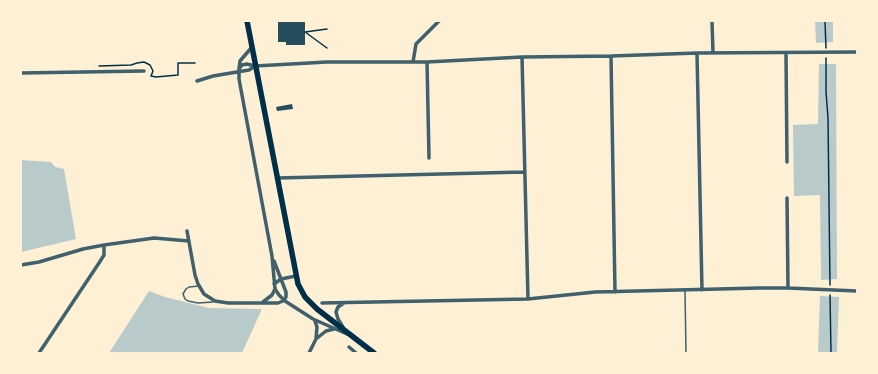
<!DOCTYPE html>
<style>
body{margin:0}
#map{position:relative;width:878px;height:374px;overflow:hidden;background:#fdf0d5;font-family:"Playfair Display",serif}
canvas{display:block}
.frame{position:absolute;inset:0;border:22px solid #fdf0d5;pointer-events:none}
</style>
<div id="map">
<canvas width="878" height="374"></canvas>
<div class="frame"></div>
</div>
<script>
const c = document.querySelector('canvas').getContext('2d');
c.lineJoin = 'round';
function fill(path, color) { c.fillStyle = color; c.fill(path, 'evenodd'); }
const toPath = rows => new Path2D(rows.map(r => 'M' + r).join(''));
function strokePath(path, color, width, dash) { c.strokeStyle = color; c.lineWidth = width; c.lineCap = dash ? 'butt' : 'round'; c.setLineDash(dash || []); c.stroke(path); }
fill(toPath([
 [815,21,833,21,833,42,816,43],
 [819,64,836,64,837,279,821,280,820,195,794,196,793,125,818,124],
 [21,160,51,162,55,167,64,169,76,239,21,252],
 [149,291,165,297,209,308,261,309,261,311,242,353,109,353],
 [820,296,839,297,837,353,818,353]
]), '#b9caca');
fill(toPath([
 [278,21,305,21,305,45,286,45,286,42,278,42],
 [292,104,293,109,277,111,276,107]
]), '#264d5e');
strokePath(toPath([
 [825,21,826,48],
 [305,32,327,48],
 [305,32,327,29],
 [826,58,826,92,828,118,830,285],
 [99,66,131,65,137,63,144,62,150,65,153,71,151,76,156,77,178,75,178,63,195,63],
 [830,295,831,353]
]), '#003049', 1.5);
strokePath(toPath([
 [199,286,189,287,186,289,183,294,185,299,188,301,198,303,213,302],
 [685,291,686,353]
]), '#3f606c', 1.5);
strokePath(toPath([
 [712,21,713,53],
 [697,53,702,290],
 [786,53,787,162],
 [611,56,615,292],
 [522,57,528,299],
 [413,62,416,44,439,21],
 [427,62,429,158],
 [239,69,240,61,252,47],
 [21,73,144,71],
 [197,81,213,76,249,70,255,66],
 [277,178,524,172],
 [787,198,788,288],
 [187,231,195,275,198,284,204,294,215,301,228,303,278,303,283,301,286,297,286,292,274,261],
 [21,265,39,262,83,249,104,245,154,238,189,241],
 [274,284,281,279,296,276],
 [263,302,272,295,275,289],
 [322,303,528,299,595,292,760,288,788,288,857,291],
 [343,327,338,319,336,312,338,307,344,303],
 [347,334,313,319,285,301,279,295,275,289,272,256,239,79,239,69,242,65,247,64,255,66,327,62,427,62,522,57,611,56,697,53,857,52],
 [316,339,326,331,334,329],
 [349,347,356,353],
 [39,353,99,263,104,255,104,245],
 [309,353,316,339,317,327,315,321]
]), '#3f606c', 3.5);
strokePath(toPath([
 [247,21,298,284,305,297,317,309,374,353]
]), '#003049', 5.5);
</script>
